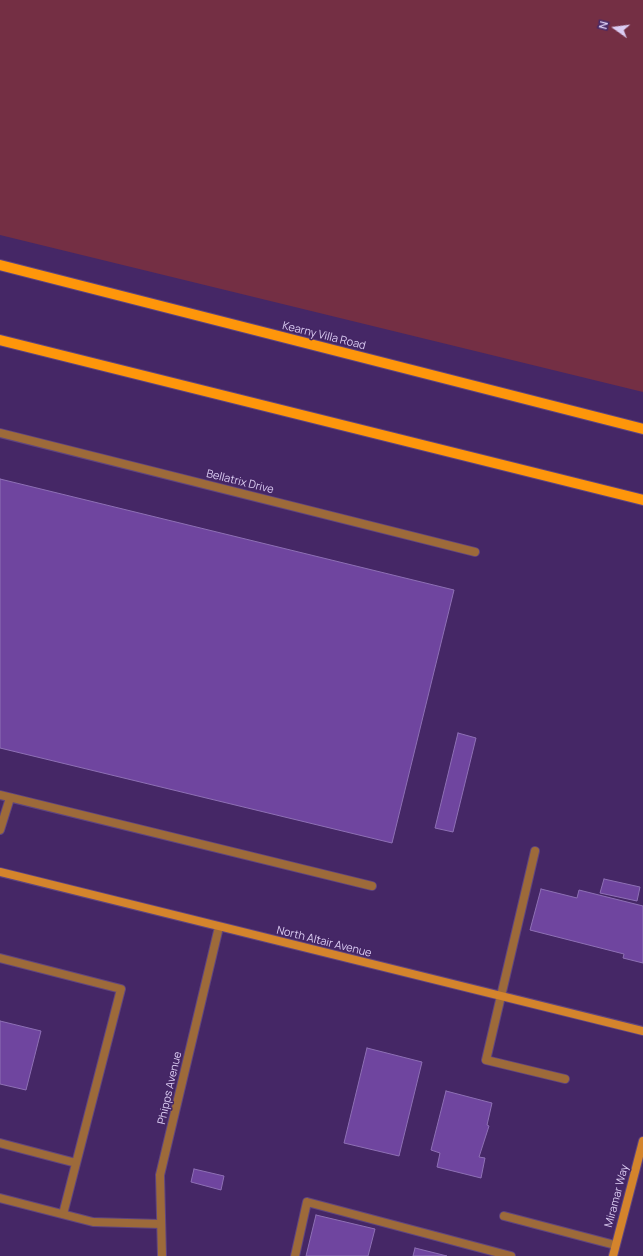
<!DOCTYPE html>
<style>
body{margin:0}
#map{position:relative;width:643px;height:1256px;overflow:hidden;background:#452766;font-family:Manrope,sans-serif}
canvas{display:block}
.north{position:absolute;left:595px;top:8px;width:40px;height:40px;-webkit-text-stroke:3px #452766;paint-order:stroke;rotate:284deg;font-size:11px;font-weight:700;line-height:16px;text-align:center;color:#dbccf2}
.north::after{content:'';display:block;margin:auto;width:14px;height:18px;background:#dbccf2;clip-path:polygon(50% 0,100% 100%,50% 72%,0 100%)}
</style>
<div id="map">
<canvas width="643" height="1256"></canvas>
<div class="north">N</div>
</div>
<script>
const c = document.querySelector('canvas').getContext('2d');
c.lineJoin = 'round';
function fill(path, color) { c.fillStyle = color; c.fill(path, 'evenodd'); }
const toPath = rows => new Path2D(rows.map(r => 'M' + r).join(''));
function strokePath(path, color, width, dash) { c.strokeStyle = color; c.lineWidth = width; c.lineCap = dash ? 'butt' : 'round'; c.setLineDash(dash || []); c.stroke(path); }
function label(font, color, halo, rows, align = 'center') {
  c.font = font + ' Manrope,sans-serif'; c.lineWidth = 3; c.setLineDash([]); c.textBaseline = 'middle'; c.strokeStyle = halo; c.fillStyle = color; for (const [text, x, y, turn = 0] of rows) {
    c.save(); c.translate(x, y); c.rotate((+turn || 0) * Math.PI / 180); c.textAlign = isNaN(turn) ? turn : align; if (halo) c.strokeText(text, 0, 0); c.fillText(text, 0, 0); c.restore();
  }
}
fill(toPath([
 [0,0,643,0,643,392,0,235]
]), '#742f44');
const building = toPath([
 [0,479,454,590,392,843,0,748,0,479],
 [458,733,476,738,453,832,435,828,458,733],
 [604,879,640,887,637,901,600,893,604,879],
 [541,889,577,898,579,890,643,906,643,963,623,958,624,954,530,930,541,889],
 [0,1021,41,1031,26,1090,0,1084,0,1021],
 [367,1048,422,1062,399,1156,344,1143,367,1048],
 [446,1091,492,1103,487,1125,489,1126,479,1157,485,1158,481,1178,437,1167,440,1153,431,1150,446,1091],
 [194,1169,224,1176,221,1190,191,1182,194,1169],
 [316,1215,375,1229,368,1256,306,1256,316,1215],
 [415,1248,447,1256,413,1256,415,1248]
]);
fill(building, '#6f459f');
strokePath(building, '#8e70b5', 1);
const lane = toPath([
 [0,433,475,552],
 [0,795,372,886],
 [0,830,10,798],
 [535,851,486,1060,565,1079],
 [0,958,121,989,63,1214],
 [0,1143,76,1163],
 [0,1198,93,1222,161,1224],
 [504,1216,615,1245],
 [295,1256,307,1202,511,1256]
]);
const street = toPath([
 [162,1256,160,1175,219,927]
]);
const secondary = toPath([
 [0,872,643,1031],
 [613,1256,643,1141]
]);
const primary = toPath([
 [0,265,643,429],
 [0,340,643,500]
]);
strokePath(lane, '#60457f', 10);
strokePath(street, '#60457f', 10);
strokePath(secondary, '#60457f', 10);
strokePath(primary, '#60457f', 12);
strokePath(lane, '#9d6a3a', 8);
strokePath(street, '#9d6a3a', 8);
strokePath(secondary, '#d4842c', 8);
strokePath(primary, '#fe960b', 10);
label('11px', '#dbccf2', '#452766', [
 ["Kearny Villa Road",324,336,14],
 ["Bellatrix Drive",240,482,14],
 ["North Altair Avenue",324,942,14],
 ["Phipps Avenue",170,1088,-77],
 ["Miramar Way",617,1196,-75]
]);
</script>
